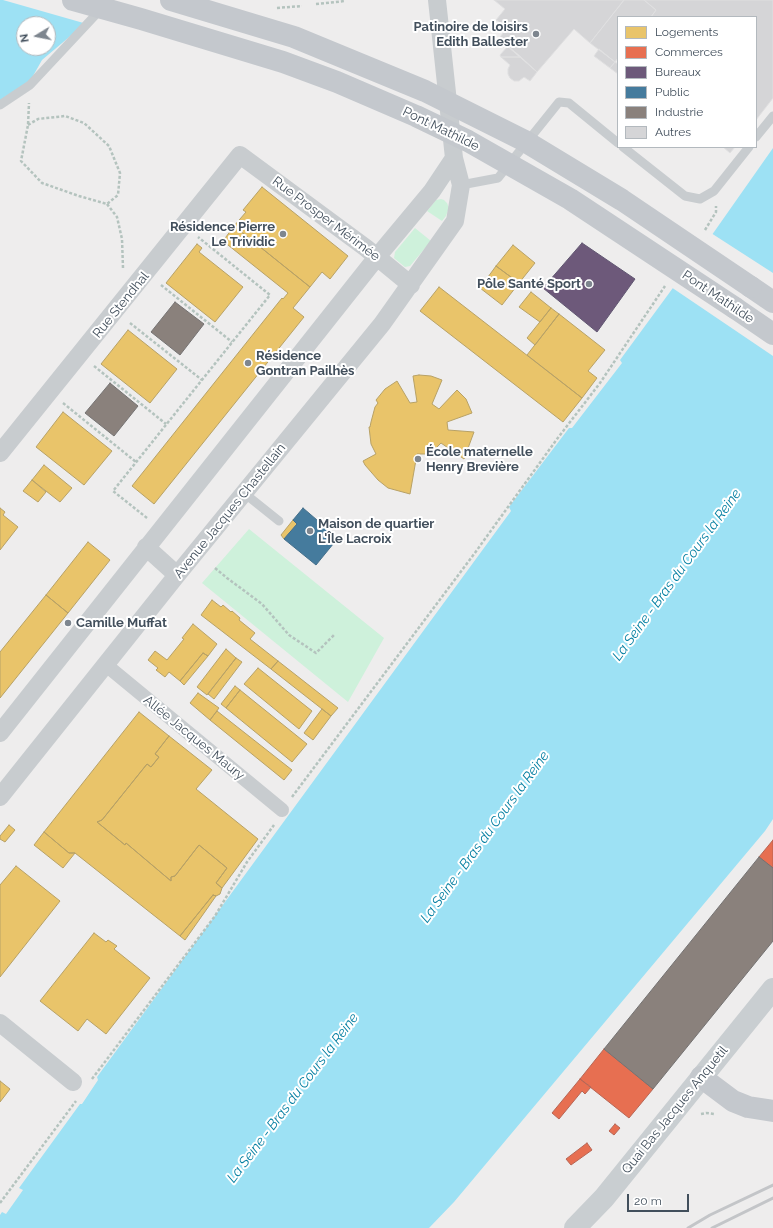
<!DOCTYPE html>
<meta charset="utf-8">
<style>
body{margin:0}
#map{position:relative;width:773px;height:1228px;overflow:hidden;background:#eeeded;font-family:Raleway,sans-serif}
canvas{display:block}
.legend{position:absolute;left:617px;top:16px;width:140px;height:132px;box-sizing:border-box;background:#fff;border:1px solid #b3b9be;margin:0;padding:5px 7px;list-style:none;font-size:12px;color:#424f5c}
.legend li{display:flex;align-items:center;gap:8px;height:20px}
.legend b{width:20px;border:1px solid #b3b9be}
.north{position:absolute;left:16px;top:16px;width:40px;height:40px;box-sizing:border-box;background:#fff;border:1px solid #b3b9be;border-radius:50%;rotate:260deg;font-size:11px;font-weight:700;line-height:16px;text-align:center;color:#424f5c}
.north::after{content:'';display:block;margin:auto;width:14px;height:18px;background:#7e868f;clip-path:polygon(50% 0,100% 100%,50% 72%,0 100%)}
.scale{position:absolute;left:627px;top:1194px;width:62px;height:18px;box-sizing:border-box;border:2px solid #424f5c;border-top:0;padding-left:5px;font-size:12px;line-height:14px;white-space:nowrap;color:#424f5c;-webkit-text-stroke:3px #fff;paint-order:stroke}
</style>
<div id="map">
<canvas width="773" height="1228"></canvas>
<ul class="legend">
<li><b style="height:11px;background:#e9c46a"></b>Logements</li>
<li><b style="height:11px;background:#e76f51"></b>Commerces</li>
<li><b style="height:11px;background:#6d597a"></b>Bureaux</li>
<li><b style="height:11px;background:#457b9d"></b>Public</li>
<li><b style="height:11px;background:#8a817c"></b>Industrie</li>
<li><b style="height:11px;background:#d5d5d7"></b>Autres</li>
</ul>
<div class="north">N</div>
<div class="scale">20 m</div>
</div>
<script>
const c = document.querySelector('canvas').getContext('2d');
c.lineJoin = 'round';
function fill(path, color) { c.fillStyle = color; c.fill(path, 'evenodd'); }
const toPath = rows => new Path2D(rows.map(r => 'M' + r).join(''));
function strokePath(path, color, width, dash) { c.strokeStyle = color; c.lineWidth = width; c.lineCap = dash ? 'butt' : 'round'; c.setLineDash(dash || []); c.stroke(path); }
function label(font, color, halo, rows, align = 'center') {
  c.font = font + ' Raleway,sans-serif'; c.lineWidth = 4; c.setLineDash([]); c.textBaseline = 'middle'; c.strokeStyle = halo; c.fillStyle = color; for (const [text, x, y, turn = 0] of rows) {
    c.save(); c.translate(x, y); c.rotate((+turn || 0) * Math.PI / 180); c.textAlign = isNaN(turn) ? turn : align; if (halo) c.strokeText(text, 0, 0); c.fillText(text, 0, 0); c.restore();
  }
}
fill(toPath([
 [441,199,444,200,447,203,449,208,446,216,442,221,427,211,436,200],
 [415,228,431,241,410,266,405,267,394,258,395,252],
 [249,529,384,638,348,702,202,583]
]), '#cef1db');
fill(toPath([
 [0,0,113,0,42,60,29,83,0,103],
 [24,24,48,24,48,48,24,48],
 [773,148,773,819,765,831,454,1202,429,1228,0,1228,0,1215,2,1212,6,1214,23,1190,19,1188,80,1104,82,1104,98,1080,97,1077,511,511,509,507,569,428,572,428,622,363,620,360,714,232]
]), '#9de1f4');
fill(toPath([
 [3,0,115,0,87,24],
 [711,233,773,273,773,356,671,287]
]), '#eeeded');
const homes = toPath([
 [262,187,348,256,330,279,322,272,310,287,234,226,246,212,243,210,262,187],
 [234,226,310,287,293,308,304,317,154,504,132,486,282,298,283,299,288,293,223,241,234,226],
 [197,244,202,248,199,252,243,287,215,322,166,283,197,244],
 [513,245,535,263,519,283,496,266,513,245],
 [496,266,519,283,502,305,480,288,496,266],
 [439,287,582,398,563,422,420,311,439,287],
 [531,292,551,308,540,322,519,307,531,292],
 [551,308,559,314,535,345,527,338,551,308],
 [559,314,605,350,588,371,597,378,582,398,527,355,559,314],
 [128,330,177,369,150,403,101,364,128,330],
 [419,375,431,376,442,380,432,404,439,409,457,390,466,399,472,413,447,422,448,430,474,432,464,459,441,443,432,452,427,454,417,454,410,494,388,488,378,480,365,465,363,461,376,454,371,444,369,427,370,427,371,422,375,407,378,403,376,400,385,389,397,381,410,403,417,402,413,376,419,375],
 [63,412,112,451,84,485,36,447,63,412],
 [44,465,72,488,60,502,32,480,44,465],
 [32,480,46,492,38,502,23,491,32,480],
 [0,508,5,512,3,515,18,527,0,550,0,508],
 [293,520,297,524,284,539,281,535,293,520],
 [88,542,110,560,68,613,46,595,88,542],
 [46,595,68,613,0,698,0,652,46,595],
 [212,600,221,607,223,605,231,612,232,611,240,618,239,620,255,633,250,639,278,661,271,669,201,615,212,600],
 [193,624,217,644,208,656,203,653,180,681,169,672,165,677,156,670,158,668,148,660,155,651,167,660,184,639,182,638,193,624],
 [226,649,236,658,207,695,197,687,226,649],
 [203,653,208,656,184,685,180,681,203,653],
 [236,658,242,662,214,699,208,694,236,658],
 [278,661,338,708,331,716,271,669,278,661],
 [258,668,312,711,299,729,244,684,258,668],
 [235,686,240,690,226,708,221,704,235,686],
 [240,690,307,744,292,762,226,708,240,690],
 [198,693,219,708,210,720,190,703,198,693],
 [322,709,331,716,313,740,304,733,322,709],
 [217,711,292,770,284,780,210,720,217,711],
 [139,712,169,736,155,754,159,757,151,767,147,764,102,820,97,822,125,845,126,843,171,881,171,877,175,876,199,845,227,868,216,883,222,888,220,894,216,896,213,895,180,936,75,853,69,853,44,832,139,712],
 [169,736,212,770,196,789,258,839,222,888,216,883,227,868,199,845,175,876,171,877,171,881,126,843,125,845,97,822,102,820,147,764,151,767,159,757,155,754,169,736],
 [9,825,15,830,5,842,0,839,0,836,9,825],
 [44,832,69,853,75,853,63,868,34,845,44,832],
 [16,866,60,901,0,977,0,885,16,866],
 [213,895,216,896,185,940,180,936,213,895],
 [94,933,106,942,108,940,117,946,114,949,150,978,106,1034,87,1019,78,1031,40,1001,94,933],
 [0,1081,10,1089,0,1102,0,1081]
]);
fill(homes, '#e9c46a');
strokePath(homes, '#b7a166', 1);
const shops = toPath([
 [773,840,773,868,759,857,773,840],
 [604,1049,653,1089,629,1118,580,1079,604,1049],
 [580,1079,591,1087,585,1094,582,1091,559,1119,552,1113,580,1079],
 [615,1124,620,1128,614,1135,609,1131,615,1124],
 [587,1143,592,1150,571,1165,566,1159,587,1143]
]);
fill(shops, '#e76f51');
strokePath(shops, '#b66554', 1);
const offices = toPath([
 [582,243,635,279,597,332,543,288,582,243]
]);
fill(offices, '#6d597a');
strokePath(offices, '#605671', 1);
const public = toPath([
 [303,508,338,538,316,565,284,539,297,524,293,520,303,508]
]);
fill(public, '#457b9d');
strokePath(public, '#446e8a', 1);
const industry = toPath([
 [175,302,204,324,180,355,151,332,175,302],
 [110,383,138,406,114,436,85,413,110,383],
 [759,857,773,868,773,941,653,1089,604,1049,759,857]
]);
fill(industry, '#8a817c');
strokePath(industry, '#747272', 1);
const building = toPath([
 [494,0,624,0,590,43,574,29,537,72,499,39,507,27,496,20,505,9,494,0],
 [624,0,644,0,656,10,651,17,618,17,618,58,615,62,590,43,624,0],
 [644,0,773,0,773,98,756,120,756,17,651,17,656,10,644,0],
 [508,46,521,57,501,57,500,55,508,46],
 [599,49,615,62,610,68,594,56,599,49],
 [501,57,521,57,537,72,530,81,524,77,519,81,514,81,510,78,508,74,508,69,510,65,501,57],
 [615,62,618,64,618,74,610,68,615,62],
 [723,147,735,147,730,153,723,147]
]);
fill(building, '#d5d5d7');
strokePath(building, '#dfdfe0', 1);
strokePath(toPath([
 [316,4,345,1],
 [277,8,302,6],
 [28,125,38,119,65,116,84,123,109,146,120,173,118,195,107,204,79,196,42,183,21,161,28,125,29,103],
 [107,204,117,217,122,239,123,268],
 [705,230,716,212,716,206],
 [161,285,232,342],
 [130,323,202,380],
 [94,366,166,424],
 [63,403,136,462],
 [147,518,113,491,270,295,198,237],
 [215,568,227,578,262,604,289,635,316,653,335,634],
 [292,797,477,550,557,439,600,383,665,286],
 [92,1079,215,916,247,862,274,825],
 [701,1114,706,1113,714,1114],
 [0,1203,76,1101]
]), '#b4c3be', 2.5, [3, 2]);
strokePath(toPath([
 [0,105,30,85,102,8],
 [756,137,773,116],
 [623,147,685,196,700,199,714,191,749,147],
 [461,185,498,178,559,102,569,103,618,143],
 [244,493,279,521]
]), '#c8cccf', 9);
strokePath(toPath([
 [106,665,282,810]
]), '#c8cccf', 14);
strokePath(toPath([
 [0,453,240,155,366,248,411,285],
 [146,547,177,575],
 [0,733,377,257,432,191,454,158],
 [0,797,177,575,382,324,455,221,461,185,454,158,437,0],
 [0,1023,73,1082]
]), '#c8cccf', 18);
strokePath(toPath([
 [575,1228,604,1198,773,989]
]), '#c9ced1', 22);
strokePath(toPath([
 [751,287,773,302],
 [735,308,773,334],
 [701,1077,733,1101,748,1107,773,1111]
]), '#c4c8cd', 22);
strokePath(toPath([
 [688,1228,710,1215,773,1185],
 [712,1228,773,1198]
]), '#c3c5c8', 3);
strokePath(toPath([
 [73,0,141,19,283,62,337,82,416,116,468,141,570,199,735,308],
 [171,0,294,37,425,91,523,140,622,200,751,287]
]), '#c4c8cd', 22);
for (const [x, y, r, color] of [
 [536,34,4,"#7e868f"],
 [283,234,4,"#7e868f"],
 [589,284,4,"#7e868f"],
 [248,363,4,"#7e868f"],
 [418,459,4,"#7e868f"],
 [310,531,4,"#7e868f"],
 [68,623,4,"#7e868f"]
]) { const dot = new Path2D(); dot.arc(x, y, r, 0, 2 * Math.PI); c.fillStyle = color; c.fill(dot); strokePath(dot, '#fff', 1.5); }
label('bold 13px', '#424f5c', '#fff', [
 ["Patinoire de loisirs",528,27,"right"],
 ["Edith Ballester",528,42,"right"],
 ["Résidence Pierre",275,227,"right"],
 ["Le Trividic",275,242,"right"],
 ["Pôle Santé Sport",581,284,"right"],
 ["Résidence",256,356],
 ["Gontran Pailhès",256,371],
 ["École maternelle",426,452],
 ["Henry Brevière",426,467],
 ["Maison de quartier",318,524],
 ["L'Île Lacroix",318,539],
 ["Camille Muffat",76,623]
], 'left');
label('13px', '#424f5c', '#fff', [
 ["Pont Mathilde",441,129,26],
 ["Rue Prosper Mérimée",326,219,37],
 ["Pont Mathilde",718,297,34],
 ["Rue Stendhal",121,305,-51],
 ["Avenue Jacques Chastellain",230,511,-51],
 ["Allée Jacques Maury",194,738,39],
 ["Quai Bas Jacques Anquetil",675,1110,-51]
]);
label('italic 14px', '#027ea1', '#fff', [
 ["La Seine - Bras du Cours la Reine",677,575,-54],
 ["La Seine - Bras du Cours la Reine",485,837,-54],
 ["La Seine - Bras du Cours la Reine",293,1098,-53]
]);
</script>
